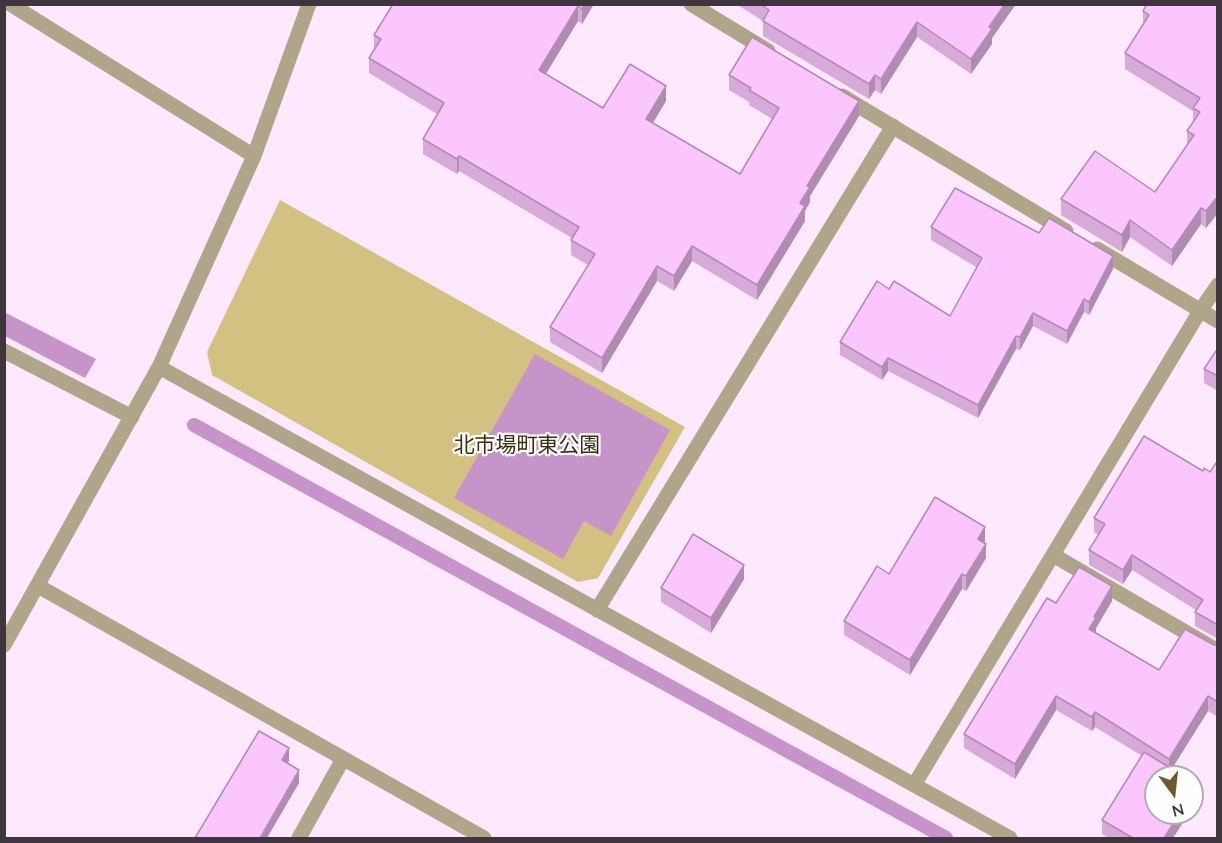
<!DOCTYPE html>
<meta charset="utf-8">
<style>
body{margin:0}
#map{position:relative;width:1222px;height:843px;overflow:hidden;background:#fde8fe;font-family:Quicksand,sans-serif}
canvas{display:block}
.frame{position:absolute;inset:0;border:6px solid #3f353f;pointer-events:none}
.north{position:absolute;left:1144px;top:765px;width:60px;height:60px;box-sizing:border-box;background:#fdfdfd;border:2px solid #b1adb1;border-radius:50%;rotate:165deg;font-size:16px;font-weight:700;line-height:24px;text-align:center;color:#3f353f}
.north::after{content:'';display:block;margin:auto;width:21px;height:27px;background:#6b5c2a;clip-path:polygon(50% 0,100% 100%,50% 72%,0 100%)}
</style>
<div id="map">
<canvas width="1222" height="843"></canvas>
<div class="frame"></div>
<div class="north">N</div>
</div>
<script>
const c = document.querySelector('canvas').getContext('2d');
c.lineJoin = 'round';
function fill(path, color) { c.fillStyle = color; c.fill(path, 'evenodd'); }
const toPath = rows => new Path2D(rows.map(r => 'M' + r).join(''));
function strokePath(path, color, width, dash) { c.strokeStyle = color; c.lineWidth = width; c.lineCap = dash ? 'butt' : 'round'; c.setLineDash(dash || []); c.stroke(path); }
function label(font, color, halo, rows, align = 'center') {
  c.font = font + ' Quicksand,"Noto Sans JP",sans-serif'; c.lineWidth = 4.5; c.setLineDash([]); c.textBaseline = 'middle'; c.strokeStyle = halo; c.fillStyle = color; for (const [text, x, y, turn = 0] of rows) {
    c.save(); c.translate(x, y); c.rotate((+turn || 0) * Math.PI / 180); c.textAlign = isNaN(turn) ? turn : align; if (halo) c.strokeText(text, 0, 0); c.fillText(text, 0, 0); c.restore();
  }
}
fill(toPath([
 [280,200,685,427,598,578,578,582,212,375,207,352]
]), '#d3c181');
fill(toPath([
 [4,312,96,359,85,378,5,336],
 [535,354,670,430,611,536,584,521,563,559,454,498]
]), '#c694c8');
strokePath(toPath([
 [194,425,946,838]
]), '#c694c8', 14);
strokePath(toPath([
 [10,4,254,156],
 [691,4,768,51],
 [842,96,1066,231],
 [1097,249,1218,321],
 [4,351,132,417],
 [159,367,1010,838],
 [1053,555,1218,651],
 [38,586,484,838],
 [597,610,893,126],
 [4,645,159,367,254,156,309,4],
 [914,785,1200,311,1218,285],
 [299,838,343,759]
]), '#afa689', 15);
fill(toPath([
 [393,4,594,4,582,24,578,21,546,74,603,108,666,101,653,123,740,174,772,119,749,105,749,102,729,90,729,75,859,116,810,196,810,202,805,211,805,221,757,300,692,261,674,291,657,281,602,373,550,342,550,327,588,265,571,255,571,240,572,238,459,171,457,174,423,154,423,139,437,114,369,73,369,58,374,49,374,35],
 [736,4,1016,4,992,38,992,44,971,74,917,37,881,94,875,90,869,99,763,36,763,21],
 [1218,4,1218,213,1206,228,1201,224,1172,266,1130,237,1122,252,1061,215,1061,199,1155,192,1187,145,1187,131,1193,122,1193,111,1125,69,1125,53,1143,25,1143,11],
 [931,227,1039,233,1113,269,1089,315,1084,312,1067,344,1033,326,1020,350,1016,349,978,418,888,371,882,380,840,355,840,342,889,289,950,316,976,267,931,240],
 [1218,348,1218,391,1204,383,1204,369],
 [1218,460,1218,639,1195,626,1195,612,1196,610,1132,570,1123,584,1089,565,1089,550,1098,535,1094,532,1094,518,1203,471,1210,472],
 [985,541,984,543,986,558,966,591,962,589,910,675,844,635,844,621,889,574],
 [744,579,711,633,661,602,661,588],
 [1112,601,1096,628,1096,633,1159,670,1214,645,1218,645,1218,717,1208,711,1172,769,1156,813,1189,813,1173,838,1109,838,1102,834,1102,820,1142,756,1095,727,1092,731,1056,710,1015,779,964,748,964,734,1056,603]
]), '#d8aada');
fill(toPath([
 [585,4,594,4,582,24,582,9],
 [1005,4,1016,4,992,38,992,44,971,74,971,59,989,27],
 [578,6,578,21,539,85,539,70],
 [917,22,917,37,881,94,881,79],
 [875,75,875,90,869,99,869,84],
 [666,86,666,101,646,134,646,119],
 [859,101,859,116,810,196,810,202,805,211,805,221,757,300,757,285,800,203,807,186],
 [459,156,459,171,457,174,457,159],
 [1218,196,1218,213,1206,228,1206,211],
 [1201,208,1201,224,1172,266,1172,250],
 [1130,220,1130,237,1122,252,1122,235],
 [692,246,692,261,674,291,674,276],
 [1113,256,1113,269,1089,315,1089,302],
 [657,266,657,281,602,373,602,358],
 [1084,299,1084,312,1067,344,1067,331],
 [1033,313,1033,326,1020,350,1020,337],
 [1016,336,1016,349,978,418,978,405],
 [888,358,888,371,882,380,882,367],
 [985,527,985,541,978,553,978,539],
 [986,544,986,558,966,591,966,576],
 [1132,555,1132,570,1123,584,1123,570],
 [744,565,744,579,711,633,711,618],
 [962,574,962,589,910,675,910,660],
 [1112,586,1112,601,1096,628,1096,633,1089,629,1094,617],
 [1056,696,1056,710,1015,779,1015,764],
 [1208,696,1208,711,1169,773,1169,759],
 [1095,712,1095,727,1092,731,1092,717],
 [289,748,289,761,282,773,282,760],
 [299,770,299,783,267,838,260,838],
 [1198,785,1198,799,1192,808,1192,794],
 [1180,813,1189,813,1173,838,1164,838]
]), '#b08bb2');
const building = toPath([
 [393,4,585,4,582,9,578,6,539,70,603,108,630,64,666,86,646,119,740,174,779,108,749,90,751,88,729,75,752,37,859,101,807,186,810,187,800,203,805,206,757,285,692,246,674,276,657,266,602,358,550,327,595,254,571,240,579,227,459,156,457,159,423,139,444,103,369,58,381,39,374,35,393,4],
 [760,4,1005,4,989,27,992,29,971,59,917,22,881,79,875,75,869,84,763,21,769,10,760,4],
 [1147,4,1218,4,1218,196,1206,211,1201,208,1172,250,1130,220,1122,235,1061,199,1095,151,1155,192,1194,135,1187,131,1200,112,1193,108,1200,98,1125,53,1149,15,1143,11,1147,4],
 [955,188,1039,233,1049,218,1113,256,1089,302,1084,299,1067,331,1033,313,1020,337,1016,336,978,405,888,358,882,367,840,342,877,281,889,289,894,281,950,316,982,258,931,227,955,188],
 [1218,348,1218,376,1204,369,1218,348],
 [1144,436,1203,471,1204,468,1210,472,1218,460,1218,625,1195,612,1203,600,1132,555,1123,570,1089,550,1105,524,1094,518,1144,436],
 [935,497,985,527,978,539,986,544,966,576,962,574,910,660,844,621,877,566,889,574,935,497],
 [693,534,744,565,711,618,661,588,693,534],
 [1079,567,1112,586,1094,617,1096,618,1089,629,1159,670,1185,629,1214,645,1218,645,1218,702,1208,696,1169,759,1095,712,1092,717,1056,696,1015,764,964,734,1047,598,1056,603,1079,567],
 [259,731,289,748,282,760,299,770,260,838,195,838,259,731],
 [1144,752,1185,777,1156,777,1156,813,1180,813,1164,838,1133,838,1102,820,1144,752],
 [1192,781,1198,785,1192,794,1192,781]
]);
fill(building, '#fbc6fe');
strokePath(building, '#b08bb2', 1.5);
label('21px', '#382f0f', '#fdfdfd', [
 ["北市場町東公園",527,446]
]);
</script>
